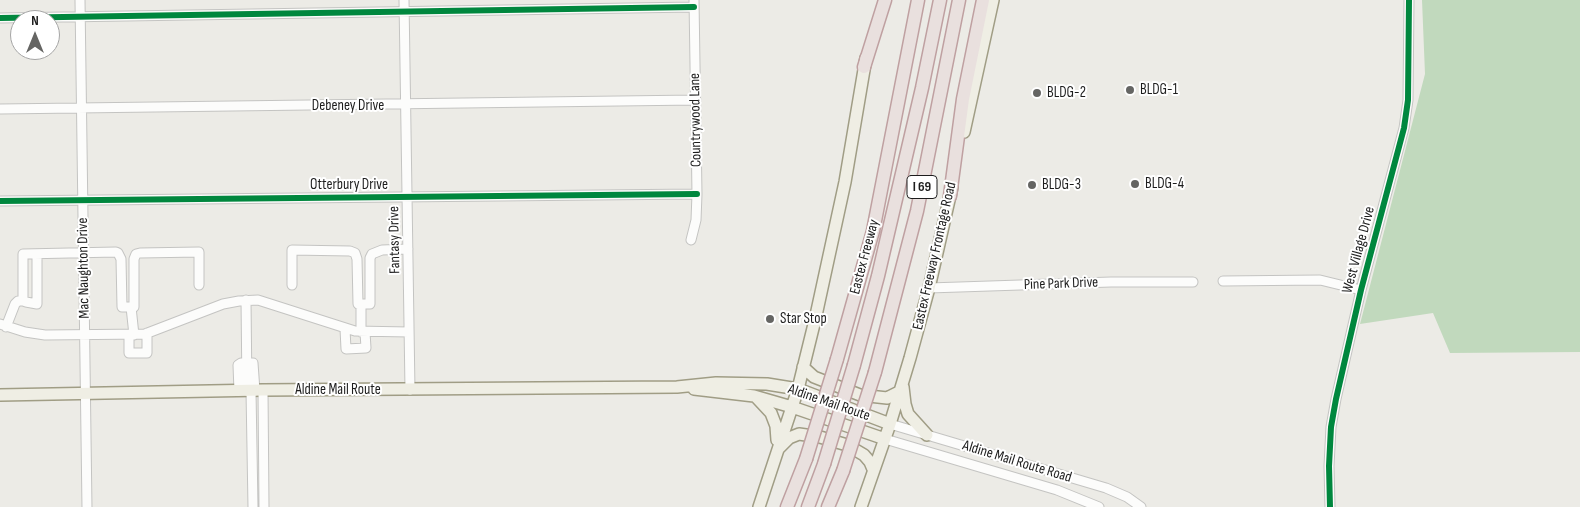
<!DOCTYPE html>
<style>
body{margin:0}
#map{position:relative;width:1580px;height:507px;overflow:hidden;background:#ecebe6;font-family:"Sofia Sans Condensed",sans-serif}
canvas{display:block}
.north{position:absolute;left:10px;top:10px;width:50px;height:50px;box-sizing:border-box;background:#fff;border:1px solid #a5a5a5;border-radius:50%;rotate:0deg;font-size:14px;font-weight:700;line-height:20px;text-align:center;color:#1d1d1d}
.north::after{content:'';display:block;margin:auto;width:18px;height:22px;background:#656563;clip-path:polygon(50% 0,100% 100%,50% 72%,0 100%)}
</style>
<div id="map">
<canvas width="1580" height="507"></canvas>
<div class="north">N</div>
</div>
<script>
const c = document.querySelector('canvas').getContext('2d');
c.lineJoin = 'round';
function fill(path, color) { c.fillStyle = color; c.fill(path, 'evenodd'); }
const toPath = rows => new Path2D(rows.map(r => 'M' + r).join(''));
function strokePath(path, color, width, dash) { c.strokeStyle = color; c.lineWidth = width; c.lineCap = dash ? 'butt' : 'round'; c.setLineDash(dash || []); c.stroke(path); }
function label(font, color, halo, rows, align = 'center') {
  c.font = font + ' "Sofia Sans Condensed",sans-serif'; c.lineWidth = 4; c.setLineDash([]); c.textBaseline = 'middle'; c.strokeStyle = halo; c.fillStyle = color; for (const [text, x, y, turn = 0] of rows) {
    c.save(); c.translate(x, y); c.rotate((+turn || 0) * Math.PI / 180); c.textAlign = isNaN(turn) ? turn : align; if (halo) c.strokeText(text, 0, 0); c.fillText(text, 0, 0); c.restore();
  }
}
fill(toPath([
 [1422,0,1580,0,1580,352,1450,353,1433,313,1360,324,1425,74]
]), '#c1d9bd');
const minor = toPath([
 [80,0,87,507],
 [404,0,410,390],
 [0,18,694,7],
 [0,109,696,100],
 [0,201,697,194],
 [691,240,696,220,697,194,694,0],
 [37,254,37,304,26,302,23,301,23,254,116,252,118,253,121,259,122,307,134,307,134,259,136,254,140,253,199,252,199,285],
 [1223,281,1320,280,1361,290],
 [292,285,292,250,350,251,355,253,357,259,358,304,370,304,370,258,372,254,382,250,408,249],
 [929,288,1111,282,1193,282],
 [246,300,247,391],
 [361,304,361,332],
 [131,307,134,335],
 [0,324,25,332,45,335,145,334,223,304,239,301,258,300,355,331,409,332],
 [6,327,15,304,18,301,23,301],
 [345,329,346,349,366,348,365,332],
 [129,335,129,353,147,353,147,333],
 [263,390,264,507],
 [239,391,238,365,241,363,253,363,255,391],
 [251,391,253,507],
 [890,424,1106,488,1127,497,1141,507],
 [885,439,1057,490,1099,507],
 [1330,507,1329,466,1331,427,1336,399,1361,290,1404,128,1408,100,1409,0]
]);
const major = toPath([
 [964,132,993,0],
 [803,367,814,377,860,395,887,398,899,392],
 [903,387,905,404,908,414,927,435],
 [694,389,754,396,792,407,885,439],
 [0,395,263,390,677,387,716,383,767,384,798,389,890,424],
 [757,398,771,413,776,426,777,440],
 [779,448,789,438,799,434,820,437,847,445,864,455,870,462,873,469],
 [759,507,798,389,815,320,845,182,866,58],
 [861,507,890,424,910,358,929,288,952,187]
]);
const highway = toPath([
 [864,67,885,0],
 [950,196,963,99,983,0],
 [837,359,873,231,918,0],
 [854,365,878,276,922,88,940,0],
 [875,372,917,211,959,0],
 [787,507,806,459],
 [808,507,824,464],
 [828,507,843,471]
]);
strokePath(minor, '#c4c4c2', 11);
strokePath(major, '#a09d85', 14);
strokePath(highway, '#bfa0a1', 15);
strokePath(minor, '#fcfcfb', 9);
strokePath(major, '#efeee4', 11);
strokePath(highway, '#e9e0de', 12);
const highwayBridge = toPath([
 [806,459,837,359],
 [824,464,854,365],
 [843,471,875,372]
]);
strokePath(highwayBridge, '#bfa0a1', 15, []);
strokePath(highwayBridge, '#e9e0de', 12);
strokePath(toPath([
 [0,18,694,7],
 [0,201,697,194],
 [1330,507,1329,466,1331,427,1336,399,1361,290,1404,128,1408,100,1409,0]
]), '#00873e', 6);
for (const [x, y, r, color] of [
 [1130,90,5,"#656563"],
 [1037,93,5,"#656563"],
 [1135,184,5,"#656563"],
 [1032,185,5,"#656563"],
 [770,319,5,"#656563"]
]) { const dot = new Path2D(); dot.arc(x, y, r, 0, 2 * Math.PI); c.fillStyle = color; c.fill(dot); strokePath(dot, '#fff', 2); }
for (const [x, y, w] of [
 [922,187,30]
]) { const box = new Path2D(); box.roundRect(x - w / 2, y - 11.5, w, 23, 4); c.fillStyle = '#fff'; c.fill(box); strokePath(box, '#1d1d1d', 1); }
label('bold 14px', '#1d1d1d', null, [
 ["I 69",922,187]
]);
label('15px', '#1d1d1d', '#fff', [
 ["BLDG-1",1140,90],
 ["BLDG-2",1047,93],
 ["BLDG-4",1145,184],
 ["BLDG-3",1042,185],
 ["Star Stop",780,319]
], 'left');
label('15px', '#1d1d1d', '#fff', [
 ["Debeney Drive",348,106],
 ["Countrywood Lane",696,120,-91],
 ["Otterbury Drive",349,185],
 ["Fantasy Drive",395,240,-91],
 ["West Village Drive",1359,250,-75],
 ["Eastex Freeway Frontage Road",935,256,-77],
 ["Eastex Freeway",865,257,-75],
 ["Mac Naughton Drive",84,268,-91],
 ["Pine Park Drive",1061,284,-2],
 ["Aldine Mail Route",338,390],
 ["Aldine Mail Route",829,403,19],
 ["Aldine Mail Route Road",1017,462,17]
]);
</script>
